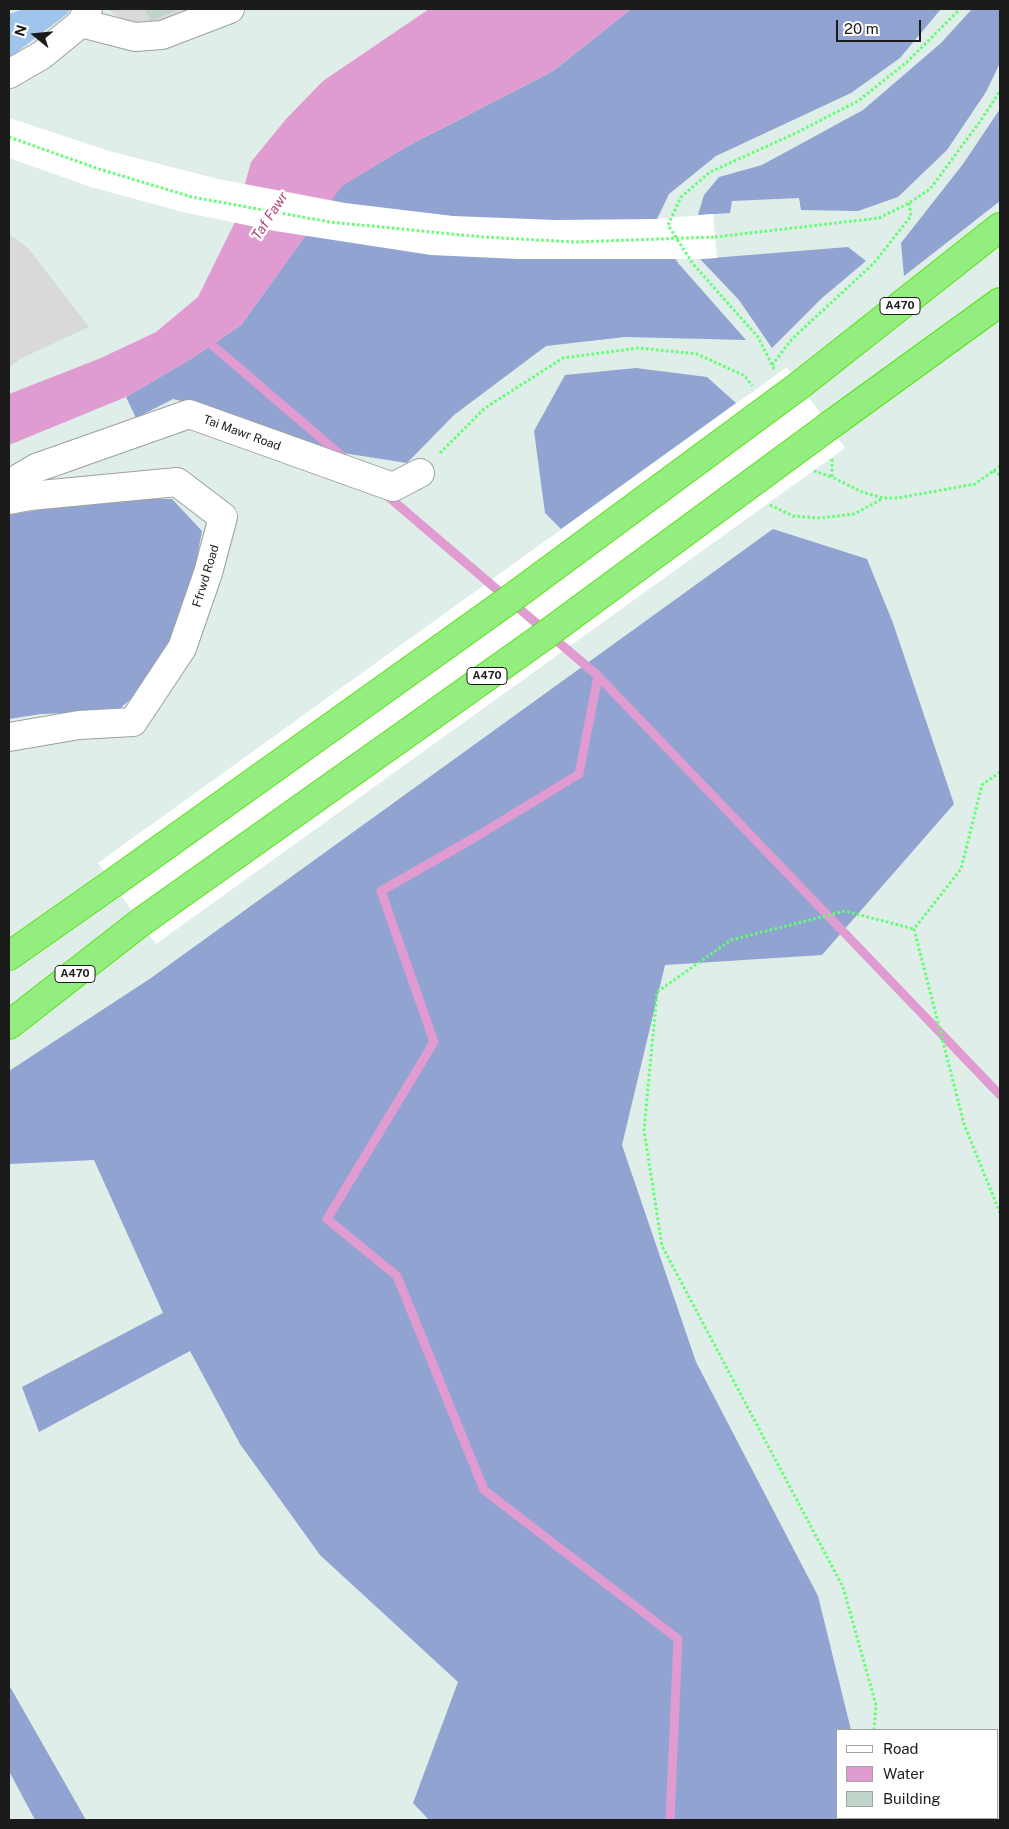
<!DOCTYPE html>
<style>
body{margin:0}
#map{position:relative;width:1009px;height:1829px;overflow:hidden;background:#dfeee9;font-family:"Public Sans",sans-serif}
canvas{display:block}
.frame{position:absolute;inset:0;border:10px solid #1b1b1b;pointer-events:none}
.legend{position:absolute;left:836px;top:1729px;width:162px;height:90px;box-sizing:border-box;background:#fff;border:1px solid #a4a4a4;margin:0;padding:6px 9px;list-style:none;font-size:15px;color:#1b1b1b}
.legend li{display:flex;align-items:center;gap:10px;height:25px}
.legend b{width:25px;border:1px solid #a4a4a4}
.north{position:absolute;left:10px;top:10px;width:50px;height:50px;-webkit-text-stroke:4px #fff;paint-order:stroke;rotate:287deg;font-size:14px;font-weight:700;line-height:20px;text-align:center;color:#1b1b1b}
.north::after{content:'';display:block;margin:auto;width:18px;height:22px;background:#1b1b1b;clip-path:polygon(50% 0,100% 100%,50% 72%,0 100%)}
.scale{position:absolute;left:836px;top:20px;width:85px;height:22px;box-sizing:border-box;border:2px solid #1b1b1b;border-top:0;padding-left:6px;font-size:15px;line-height:18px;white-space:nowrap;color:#1b1b1b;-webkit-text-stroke:4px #fff;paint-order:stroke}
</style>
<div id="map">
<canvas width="1009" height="1829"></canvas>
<div class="frame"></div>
<ul class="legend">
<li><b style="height:6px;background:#fff"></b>Road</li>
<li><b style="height:14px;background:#e09bd0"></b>Water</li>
<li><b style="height:14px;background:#bfd5c9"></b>Building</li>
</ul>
<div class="north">N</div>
<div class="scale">20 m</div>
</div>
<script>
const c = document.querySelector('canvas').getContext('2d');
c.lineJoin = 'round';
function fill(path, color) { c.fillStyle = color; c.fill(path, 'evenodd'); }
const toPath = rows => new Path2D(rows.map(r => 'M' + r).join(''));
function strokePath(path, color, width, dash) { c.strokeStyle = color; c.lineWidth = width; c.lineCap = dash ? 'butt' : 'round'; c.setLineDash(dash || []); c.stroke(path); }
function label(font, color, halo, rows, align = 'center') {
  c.font = font + ' "Public Sans",sans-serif'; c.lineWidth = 5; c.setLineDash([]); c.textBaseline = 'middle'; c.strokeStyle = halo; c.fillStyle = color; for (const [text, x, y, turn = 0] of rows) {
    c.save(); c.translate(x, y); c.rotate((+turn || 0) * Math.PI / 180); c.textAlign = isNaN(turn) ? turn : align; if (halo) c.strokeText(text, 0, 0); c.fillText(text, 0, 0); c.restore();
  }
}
fill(toPath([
 [108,9,196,9,143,28,122,20],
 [9,234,28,248,89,327,20,359,9,368]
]), '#d8d9d8');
fill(toPath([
 [24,9,70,9,67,14,9,58,9,14]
]), '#a0c5ed');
fill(toPath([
 [631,9,941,9,900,58,851,93,716,156,669,194,657,219,658,231,678,263,746,340,625,337,546,346,454,415,407,463,311,448,218,410,173,399,136,418,126,397,194,357,241,325,341,186,406,147,553,71],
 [972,9,1000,9,1000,63,986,92,947,150,898,197,858,211,801,210,799,198,732,201,730,213,698,215,704,195,719,177,762,165,863,110,941,43],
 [1000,109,1000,201,904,276,901,243,963,164],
 [848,247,866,261,822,298,772,348,739,300,700,259],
 [636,368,707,377,736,403,561,529,545,513,534,431,565,375],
 [102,499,172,499,202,531,191,589,154,679,117,711,41,714,9,719,9,515],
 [773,529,867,559,893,623,954,804,822,955,665,965,622,1145,696,1362,818,1596,851,1730,838,1730,838,1818,859,1818,859,1820,429,1820,413,1803,458,1682,320,1555,240,1444,190,1351,39,1432,22,1387,163,1313,94,1160,9,1164,9,1071,151,978],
 [9,1685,86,1820,35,1820,9,1771]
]), '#90a3d1');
fill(toPath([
 [429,9,631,9,553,71,406,147,342,186,241,325,194,357,126,397,9,445,9,394,101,358,156,332,198,297,234,224,251,162,286,119,323,81]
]), '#e09bd0');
fill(toPath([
 [9,118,109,151,218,179,345,203,453,216,555,220,657,219,713,214,717,258,700,259,518,259,431,255,275,231,183,212,91,187,9,158],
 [787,367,845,448,156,944,98,863]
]), '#fff');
strokePath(toPath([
 [204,338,344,458],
 [384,493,598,676,1000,1095],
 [598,676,579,774,479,835,381,891,434,1042,327,1219,397,1276,484,1490,678,1639,670,1820]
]), '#e09bd0', 9);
fill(toPath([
 [145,9,179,9,151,21]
]), '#bfd5c9');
const street = toPath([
 [81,23,135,37,162,35,230,9],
 [9,74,42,55,81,23,88,9],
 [9,484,36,468,189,414,393,487,420,473],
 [9,500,30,496,177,482,223,517,208,573,182,648,133,722,79,725,9,737]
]);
const highway = toPath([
 [800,385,1000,227],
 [829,426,1000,302],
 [9,956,113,883],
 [9,1025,141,922]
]);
strokePath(street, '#9f9f9f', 30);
strokePath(highway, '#5be216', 30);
strokePath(toPath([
 [715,237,879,218,909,203,930,189,979,123,1000,91],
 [772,365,792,339,874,263,911,216,909,203],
 [774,369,758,337,693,264,668,225,681,197,710,172,796,133,858,101,907,62,960,9],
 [440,453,485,408,563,358,638,348,697,354,745,376,752,386],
 [832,459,832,477,862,492,883,498,898,498,975,484,1000,466],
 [814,471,832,477],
 [993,471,1000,475],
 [770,505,793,516,820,518,854,514,882,499],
 [1000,772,982,785,961,869,914,929,964,1124,1000,1213],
 [874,1730,876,1705,843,1587,662,1246,644,1130,657,992,731,940,845,911,914,929],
 [870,1820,871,1818]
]), '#5fff70', 3, [2.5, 2.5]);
strokePath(street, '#fff', 28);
strokePath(highway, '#93ed7f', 28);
const highwayBridge = toPath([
 [113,883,513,597,800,385],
 [141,922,544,636,829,426]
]);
strokePath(highwayBridge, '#5be216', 30, []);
strokePath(toPath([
 [9,137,99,169,192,197,330,222,483,237,575,242,715,237]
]), '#5fff70', 3, [2.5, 2.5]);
strokePath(highwayBridge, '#93ed7f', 28);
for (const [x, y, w] of [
 [900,306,40],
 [487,676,40],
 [75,974,40]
]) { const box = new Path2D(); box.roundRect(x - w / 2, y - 8.5, w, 17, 4); c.fillStyle = '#fff'; c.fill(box); strokePath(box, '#1b1b1b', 1); }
label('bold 11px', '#1b1b1b', null, [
 ["A470",900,306],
 ["A470",487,676],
 ["A470",75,974]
]);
label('12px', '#1b1b1b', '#fff', [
 ["Tai Mawr Road",242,433,20],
 ["Ffrwd Road",206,576,-73]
]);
label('italic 14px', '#b14178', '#fff', [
 ["Taf Fawr",270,216,-57]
]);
</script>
